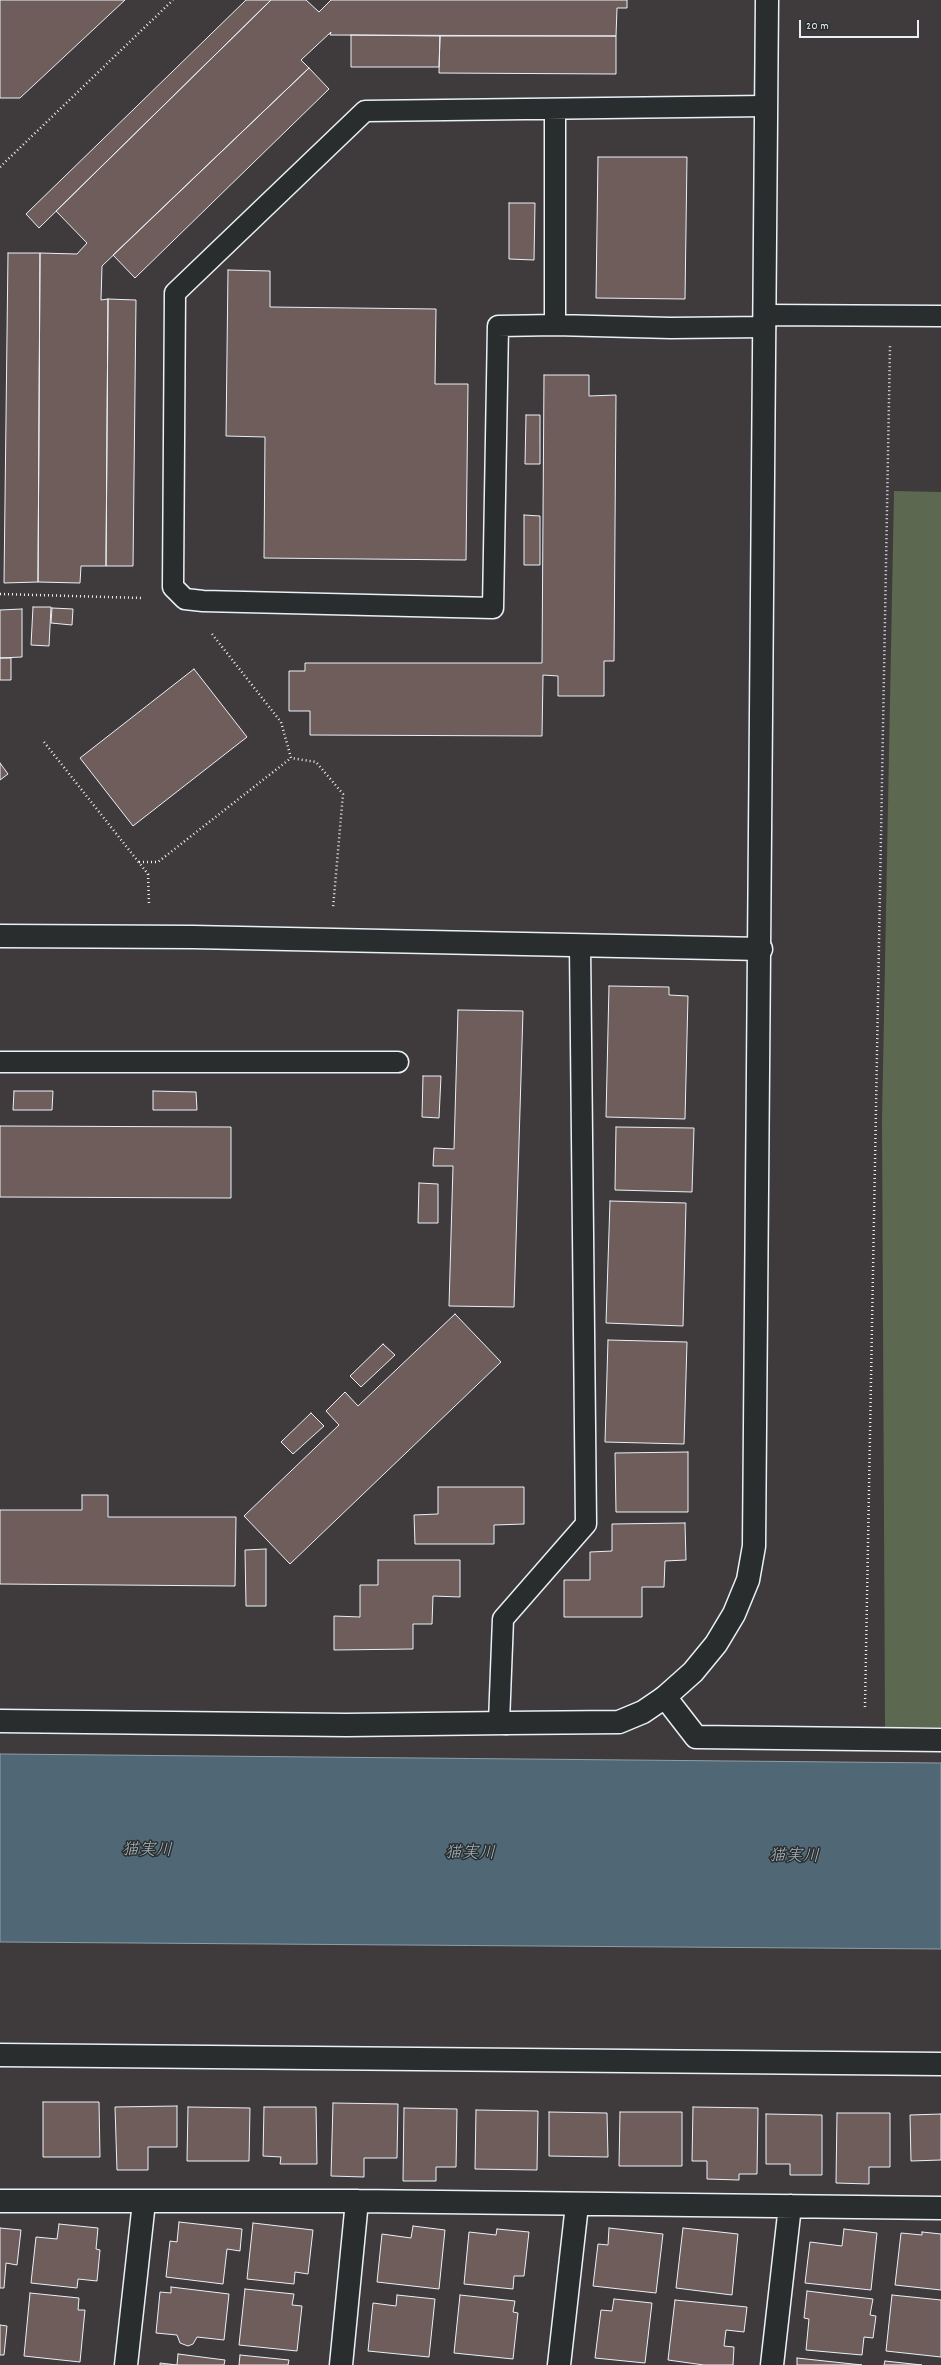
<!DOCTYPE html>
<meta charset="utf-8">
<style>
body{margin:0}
#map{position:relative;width:941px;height:2365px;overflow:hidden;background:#3f3b3c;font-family:Dekko,sans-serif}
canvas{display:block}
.scale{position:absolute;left:799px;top:20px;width:120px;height:18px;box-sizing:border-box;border:2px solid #e8f1f8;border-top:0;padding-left:5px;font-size:12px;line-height:14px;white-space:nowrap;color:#e8f1f8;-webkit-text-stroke:3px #2a2d2e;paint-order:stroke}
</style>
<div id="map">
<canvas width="941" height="2365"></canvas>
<div class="scale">20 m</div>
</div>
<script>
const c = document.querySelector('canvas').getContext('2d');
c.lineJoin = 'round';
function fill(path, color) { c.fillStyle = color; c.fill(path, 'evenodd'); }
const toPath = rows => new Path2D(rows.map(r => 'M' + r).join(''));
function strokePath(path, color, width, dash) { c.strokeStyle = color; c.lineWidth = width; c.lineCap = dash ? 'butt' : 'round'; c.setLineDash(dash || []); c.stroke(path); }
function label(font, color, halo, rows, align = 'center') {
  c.font = font + ' Dekko,"Klee One",sans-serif'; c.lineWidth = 3; c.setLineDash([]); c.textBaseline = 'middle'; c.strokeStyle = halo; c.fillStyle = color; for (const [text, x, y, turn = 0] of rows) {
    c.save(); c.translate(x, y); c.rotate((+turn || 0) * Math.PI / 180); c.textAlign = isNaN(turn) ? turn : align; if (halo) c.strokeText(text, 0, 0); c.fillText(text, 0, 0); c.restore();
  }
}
fill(toPath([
 [894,491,941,492,941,1727,885,1727,882,1120]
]), '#5c684f');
const water = toPath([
 [0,1754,941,1763,941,1949,0,1942,0,1754]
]);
fill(water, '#506875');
strokePath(water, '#8d9fa9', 1);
const building = toPath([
 [0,0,125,0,20,98,0,98,0,0],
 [246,0,271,0,39,228,26,214,246,0],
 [271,0,306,0,319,12,331,0,627,0,627,8,617,8,616,36,330,35,331,32,301,60,309,68,102,266,101,300,108,299,106,566,81,566,80,583,38,582,40,253,77,254,87,243,56,211,271,0],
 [351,35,440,36,439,67,351,67,351,35],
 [440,36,616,36,616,74,439,73,440,36],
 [309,68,329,89,135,278,113,255,309,68],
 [598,157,687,157,685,299,596,298,598,157],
 [509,203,535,203,534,260,509,259,509,203],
 [8,253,40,253,38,582,4,583,8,253],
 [228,270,270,271,270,307,436,309,435,384,468,384,466,560,264,558,265,437,226,436,228,270],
 [108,299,136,300,133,566,106,566,108,299],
 [544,375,589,375,589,396,616,395,614,661,604,661,604,696,558,696,558,676,543,675,542,736,310,735,310,711,289,711,289,671,305,671,305,663,542,663,544,375],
 [526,415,540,415,540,464,525,464,526,415],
 [524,515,540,516,540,565,524,565,524,515],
 [33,607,51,607,49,646,31,645,33,607],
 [52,608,73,609,72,625,51,623,52,608],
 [22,609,22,657,0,658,0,610,22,609],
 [0,658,11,658,11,680,0,680,0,658],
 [194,669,247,737,133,826,80,758,194,669],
 [0,763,8,774,0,780,0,763],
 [609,986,669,987,669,995,688,996,685,1119,606,1117,609,986],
 [458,1010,523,1011,514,1307,449,1306,453,1166,433,1166,434,1148,454,1149,458,1010],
 [423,1076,441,1076,439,1118,422,1117,423,1076],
 [14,1091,53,1091,52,1110,13,1110,14,1091],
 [153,1091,196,1092,197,1110,153,1110,153,1091],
 [0,1126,231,1127,231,1198,0,1197,0,1126],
 [616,1127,694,1128,692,1192,615,1190,616,1127],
 [419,1183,438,1184,438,1223,418,1223,419,1183],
 [610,1201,686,1203,683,1326,606,1323,610,1201],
 [455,1314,501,1362,290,1564,244,1516,339,1425,326,1411,345,1392,358,1406,455,1314],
 [608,1340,687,1342,684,1444,605,1442,608,1340],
 [383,1344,395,1355,361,1387,350,1376,383,1344],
 [311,1413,324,1426,293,1454,281,1442,311,1413],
 [688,1452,688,1512,616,1512,615,1453,688,1452],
 [438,1487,524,1487,524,1524,494,1525,494,1544,415,1544,414,1515,438,1514,438,1487],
 [82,1495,108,1495,108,1517,236,1517,235,1586,0,1584,0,1510,82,1510,82,1495],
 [685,1523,686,1560,665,1561,664,1587,642,1587,642,1617,564,1617,564,1580,590,1580,590,1552,612,1551,612,1524,685,1523],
 [266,1549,266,1606,246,1606,245,1550,266,1549],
 [378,1560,460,1560,460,1597,433,1596,432,1624,413,1624,413,1649,334,1650,334,1616,360,1617,360,1585,378,1585,378,1560],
 [43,2102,99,2102,100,2157,43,2157,43,2102],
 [333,2103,398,2104,397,2158,364,2158,364,2177,331,2176,333,2103],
 [177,2106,177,2147,148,2147,148,2170,117,2170,115,2107,177,2106],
 [188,2107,250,2108,249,2161,187,2161,188,2107],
 [264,2107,316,2107,317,2164,280,2164,281,2157,263,2156,264,2107],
 [693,2107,758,2108,757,2174,739,2174,739,2180,707,2179,707,2161,692,2161,693,2107],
 [404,2108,457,2109,456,2167,436,2167,436,2181,403,2181,404,2108],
 [476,2110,538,2111,537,2170,475,2169,476,2110],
 [549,2112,607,2113,608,2157,549,2156,549,2112],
 [620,2112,682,2112,682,2166,619,2166,620,2112],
 [837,2113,890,2113,890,2167,869,2167,869,2184,836,2183,837,2113],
 [766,2114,822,2115,822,2175,790,2175,790,2164,766,2164,766,2114],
 [941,2114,941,2160,911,2161,910,2115,941,2114],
 [179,2222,242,2229,240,2251,227,2249,223,2284,166,2277,170,2241,177,2242,179,2222],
 [253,2223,313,2230,308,2274,295,2272,294,2284,247,2279,253,2223],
 [59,2224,98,2228,96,2249,100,2250,97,2281,78,2279,77,2288,31,2283,36,2237,57,2239,59,2224],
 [413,2226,445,2230,439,2289,377,2282,382,2234,411,2238,413,2226],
 [0,2228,21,2230,17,2265,6,2263,4,2288,0,2288,0,2228],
 [609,2228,663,2234,656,2293,593,2286,598,2244,608,2245,609,2228],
 [683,2228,738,2234,732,2295,676,2288,683,2228],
 [497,2229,529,2232,524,2276,514,2276,513,2289,464,2284,469,2232,496,2235,497,2229],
 [844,2229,877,2233,871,2290,805,2283,810,2242,842,2246,844,2229],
 [922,2232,941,2234,941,2290,895,2285,901,2233,922,2235,922,2232],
 [171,2287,229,2294,224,2340,197,2337,193,2344,188,2346,180,2343,177,2335,156,2333,160,2292,171,2293,171,2287],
 [245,2289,294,2294,292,2305,302,2306,297,2351,239,2345,245,2289],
 [807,2291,873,2299,870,2315,876,2316,873,2338,864,2337,862,2355,806,2350,809,2319,804,2318,807,2291],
 [30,2293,79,2298,78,2310,85,2310,80,2362,24,2356,30,2293],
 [397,2295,435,2299,429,2357,368,2351,373,2303,396,2306,397,2295],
 [460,2295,515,2301,513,2312,518,2313,513,2359,454,2353,460,2295],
 [892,2295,941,2300,941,2357,886,2351,892,2295],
 [614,2299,652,2303,645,2363,595,2358,601,2310,612,2311,614,2299],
 [675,2300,747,2307,744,2332,726,2330,724,2346,734,2347,733,2365,704,2365,668,2360,675,2300],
 [0,2325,7,2326,4,2355,0,2355,0,2325],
 [178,2354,225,2360,224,2365,160,2365,160,2363,177,2365,178,2354],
 [240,2355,289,2360,288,2365,239,2365,240,2355],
 [797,2358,862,2365,797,2365,797,2358],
 [885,2361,922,2365,884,2365,885,2361]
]);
fill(building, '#6f5d5c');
strokePath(building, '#e8f1f8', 1);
const service = toPath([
 [765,315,941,316],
 [555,325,555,109],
 [765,327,671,328,555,325,498,326,493,608,203,601,185,599,173,587,175,293,365,111,765,106],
 [0,1062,398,1062],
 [499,1722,503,1619,586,1524,580,945]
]);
const pedestrian = toPath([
 [665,1697,696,1737,941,1740]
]);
const minor = toPath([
 [0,936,193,937,761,949],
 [0,1721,346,1725,506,1723],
 [0,2201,357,2201,941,2208],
 [126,2365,144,2202],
 [341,2365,357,2201],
 [559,2365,577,2205],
 [772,2365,790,2206]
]);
const tertiary = toPath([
 [506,1723,619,1722,643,1712,665,1697,693,1672,716,1644,734,1614,748,1580,754,1546,767,0],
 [0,2055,941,2064]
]);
strokePath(service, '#e8f1f8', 23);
strokePath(pedestrian, '#e8f1f8', 25);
strokePath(minor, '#e8f1f8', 25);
strokePath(tertiary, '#e8f1f8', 25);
strokePath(toPath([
 [0,167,173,0],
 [0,594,143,598],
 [212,634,281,722,291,758,316,762,343,794,333,908],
 [44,742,148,874,149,905],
 [139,862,158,862,291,758],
 [865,1707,890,346]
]), '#e8f1f8', 2.5, [1, 3]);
strokePath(service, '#2a2d2e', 20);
strokePath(pedestrian, '#2a2d2e', 22);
strokePath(minor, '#2a2d2e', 22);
strokePath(tertiary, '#2a2d2e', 22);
label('italic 17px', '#abbac4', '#2a2d2e', [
 ["猫実川",147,1852,1],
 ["猫実川",470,1855,1],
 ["猫実川",794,1858,1]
]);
</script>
